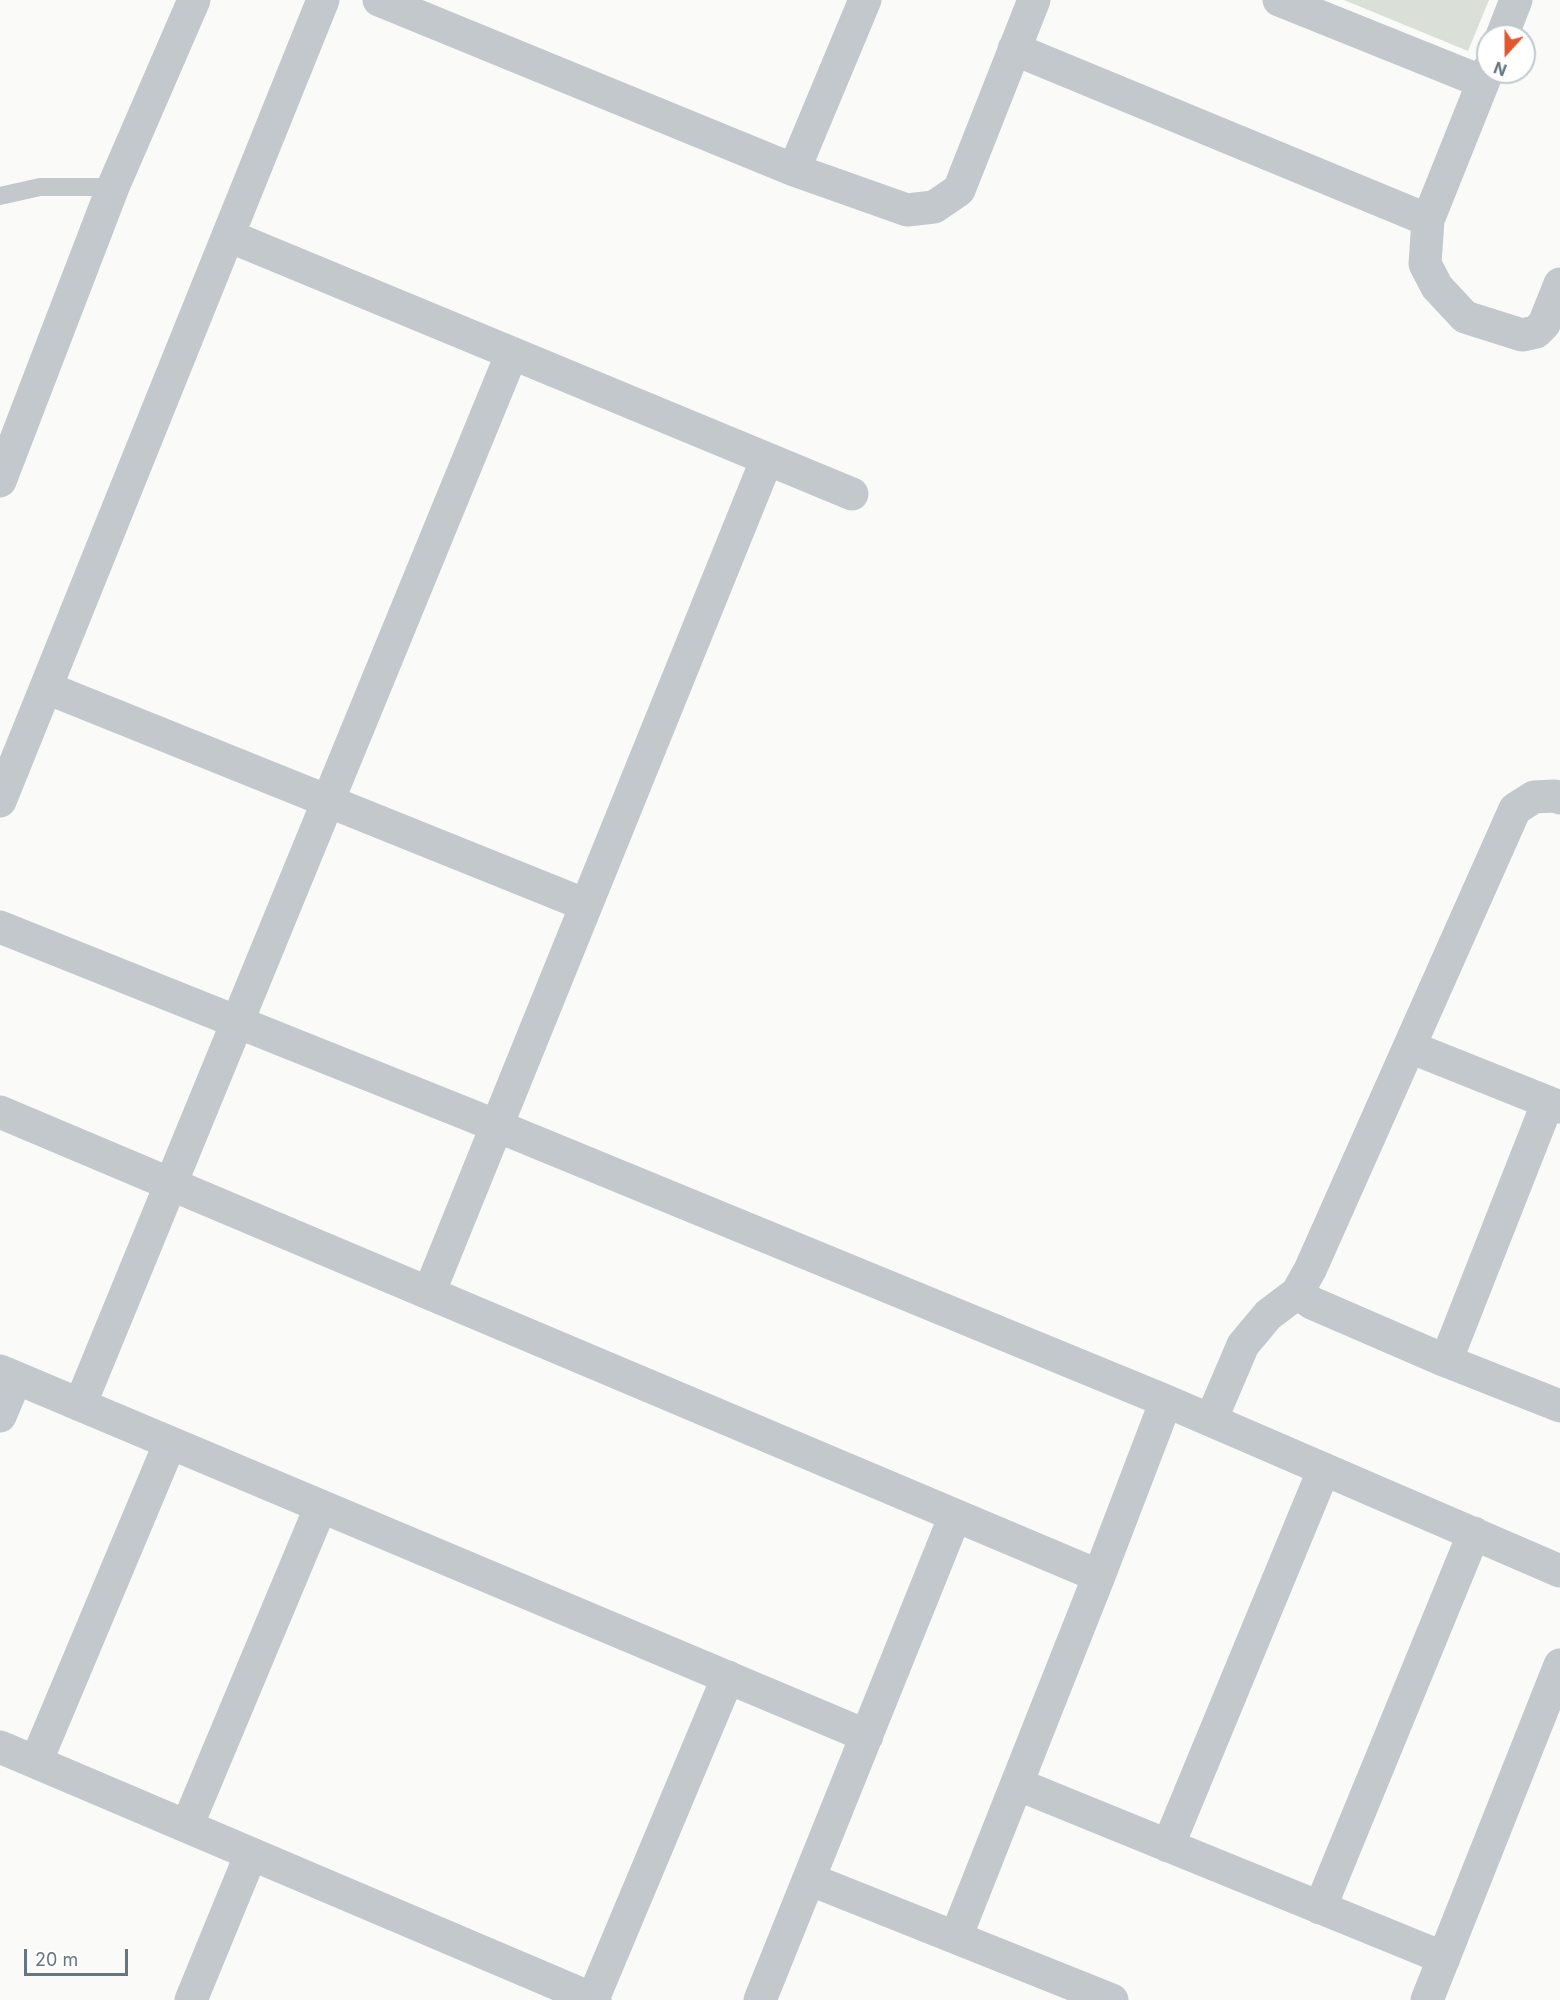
<!DOCTYPE html>
<style>
body{margin:0}
#map{position:relative;width:1560px;height:2000px;overflow:hidden;background:#fafaf8;font-family:Inter,sans-serif}
canvas{display:block}
.north{position:absolute;left:1476px;top:24px;width:60px;height:60px;box-sizing:border-box;background:#fff;border:2px solid #c1c8cd;border-radius:50%;rotate:201deg;font-size:16px;font-weight:700;line-height:24px;text-align:center;color:#657683}
.north::after{content:'';display:block;margin:auto;width:21px;height:27px;background:#e4572e;clip-path:polygon(50% 0,100% 100%,50% 72%,0 100%)}
.scale{position:absolute;left:24px;top:1949px;width:104px;height:27px;box-sizing:border-box;border:3px solid #657683;border-top:0;padding-left:8px;font-size:18px;line-height:21px;white-space:nowrap;color:#657683;-webkit-text-stroke:4px #fff;paint-order:stroke}
</style>
<div id="map">
<canvas width="1560" height="2000"></canvas>
<div class="north">N</div>
<div class="scale">20 m</div>
</div>
<script>
const c = document.querySelector('canvas').getContext('2d');
c.lineJoin = 'round';
function fill(path, color) { c.fillStyle = color; c.fill(path, 'evenodd'); }
const toPath = rows => new Path2D(rows.map(r => 'M' + r).join(''));
function strokePath(path, color, width, dash) { c.strokeStyle = color; c.lineWidth = width; c.lineCap = dash ? 'butt' : 'round'; c.setLineDash(dash || []); c.stroke(path); }
fill(toPath([
 [1344,0,1489,0,1468,51]
]), '#dadfd7');
strokePath(toPath([
 [0,196,40,187,113,187]
]), '#c3c8cc', 18);
strokePath(toPath([
 [379,0,794,170,907,210,934,207,959,190,1034,0],
 [1279,0,1483,82],
 [1502,36,1516,0],
 [1014,49,1428,220],
 [1488,70,1428,220,1425,264,1437,287,1465,317,1522,335,1536,332,1544,324,1560,284],
 [794,170,865,0],
 [229,236,852,494],
 [47,688,586,905],
 [0,801,323,0],
 [0,927,497,1126,1166,1401,1560,1571],
 [1410,1047,1560,1107],
 [0,1112,1099,1576],
 [429,1293,767,459],
 [1297,1293,1312,1303,1446,1361,1560,1406],
 [1446,1361,1548,1102],
 [0,1371,867,1736],
 [80,1405,512,353],
 [0,1416,16,1378],
 [1211,1420,1243,1345,1268,1315,1297,1293,1310,1270,1515,809,1534,797,1555,796,1560,798],
 [0,1747,595,2000],
 [36,1762,170,1443],
 [1017,1784,1444,1958],
 [187,1826,321,1506],
 [1168,1846,1324,1469],
 [809,1879,1112,2000],
 [1320,1908,1474,1533],
 [956,1937,1099,1576,1166,1401],
 [593,1999,728,1677],
 [191,2000,251,1854],
 [760,2000,955,1516],
 [1427,2000,1560,1665]
]), '#c3c8cc', 33);
strokePath(toPath([
 [0,481,113,187,194,0]
]), '#c3c8cc', 33);
</script>
